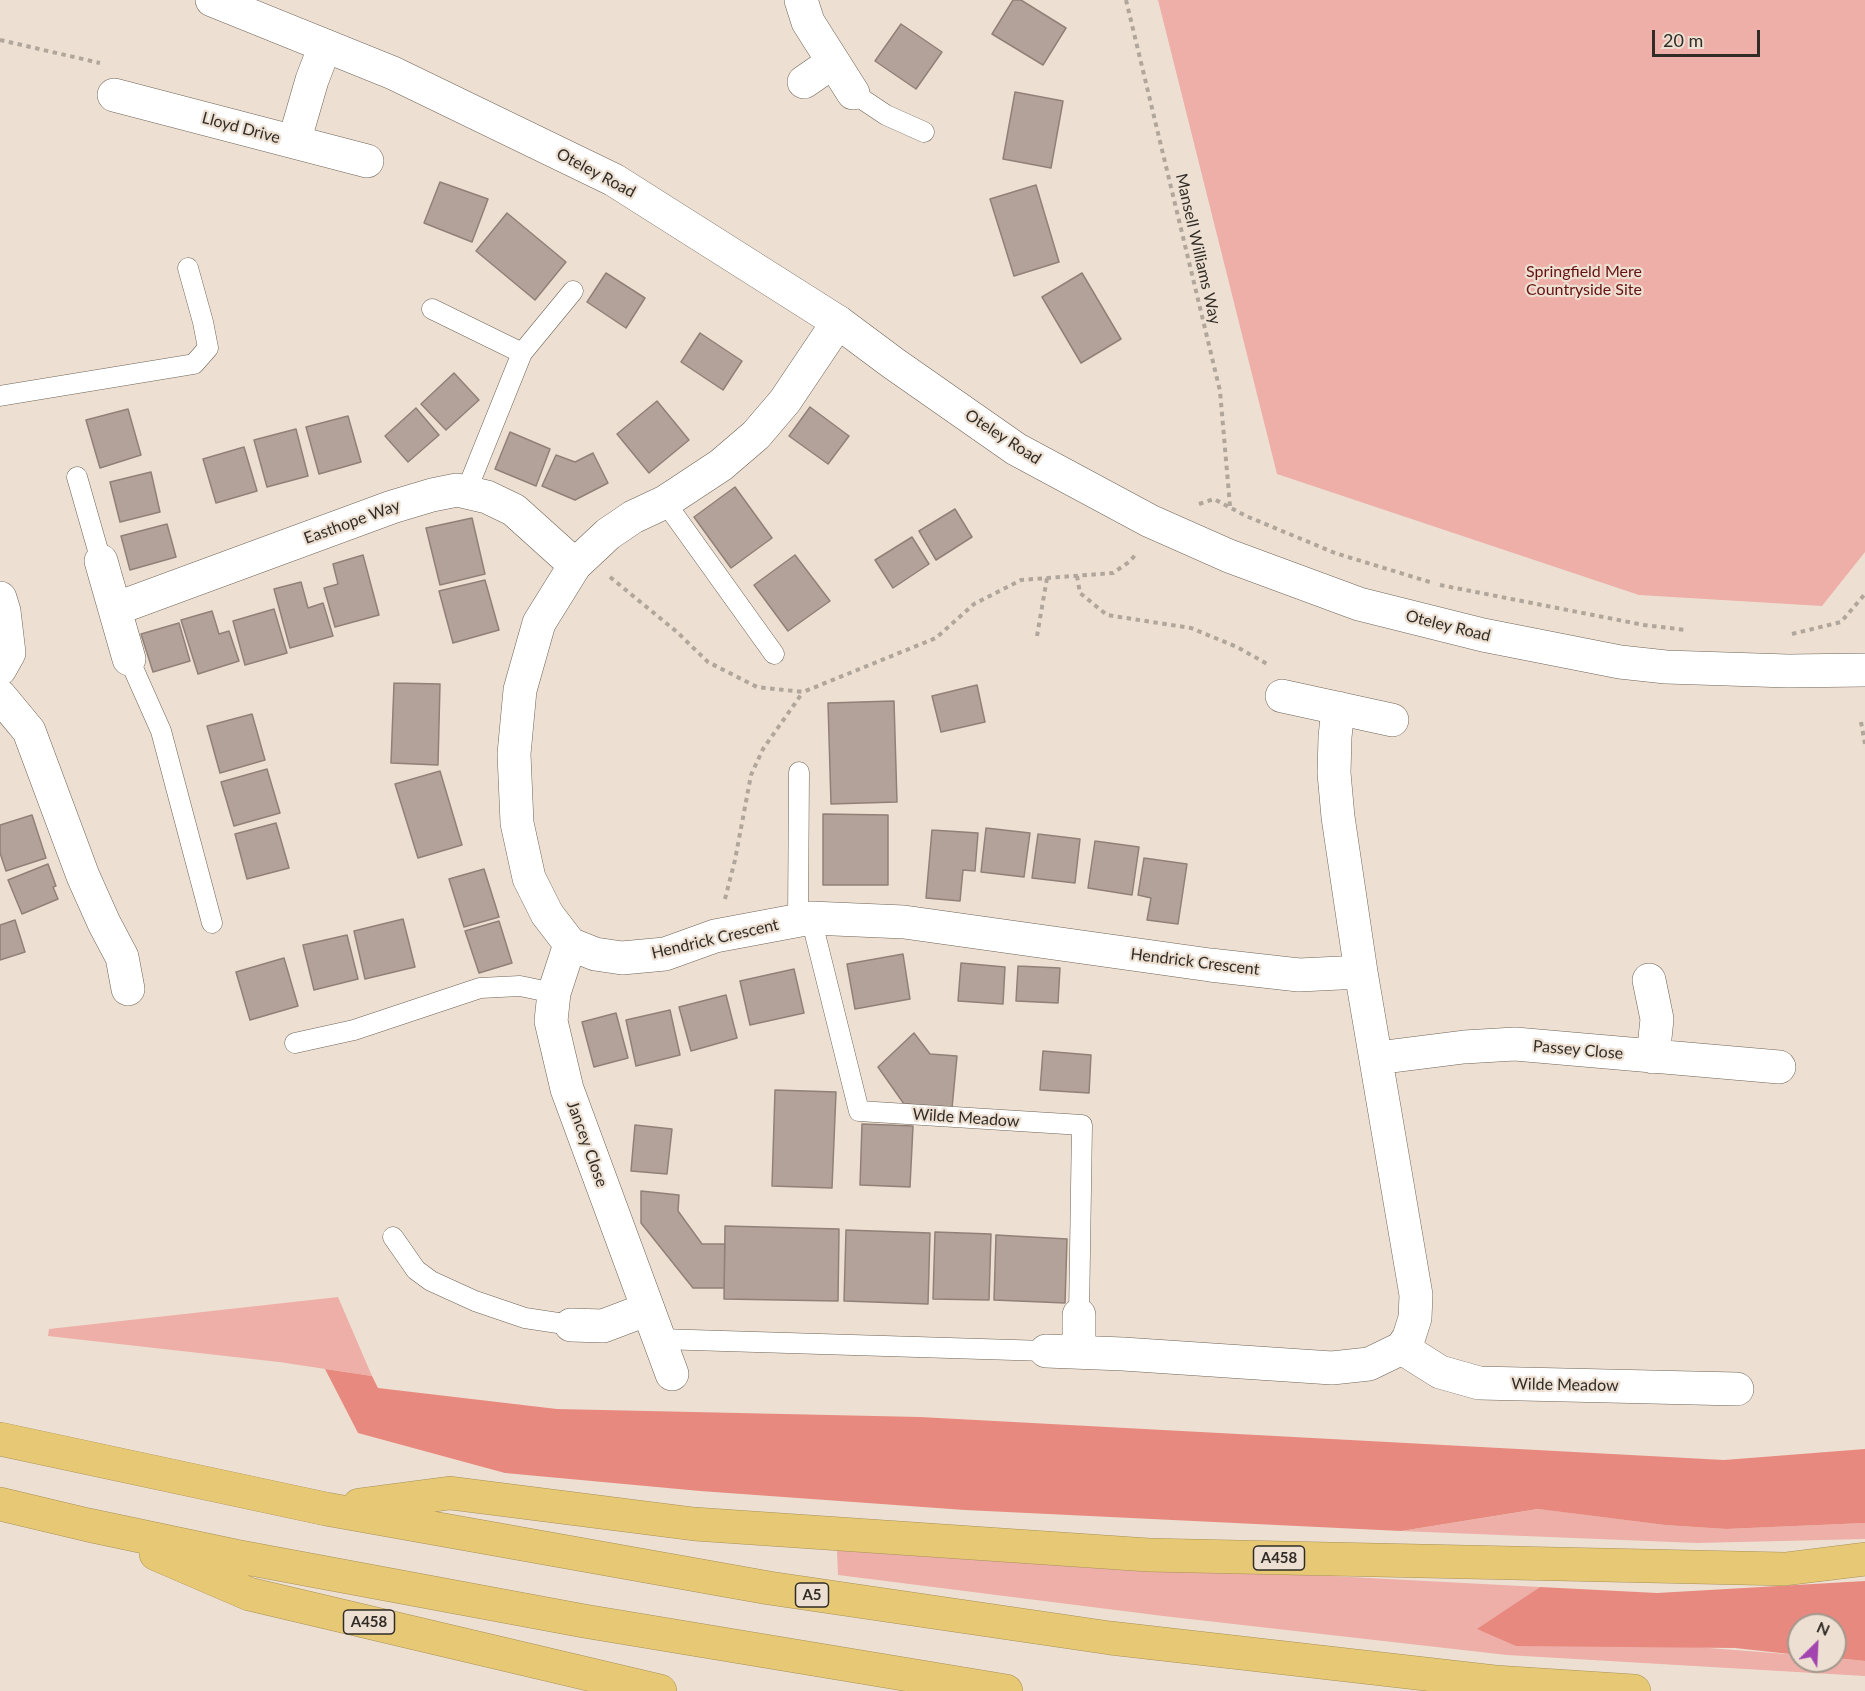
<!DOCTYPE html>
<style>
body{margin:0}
#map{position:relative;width:1865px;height:1691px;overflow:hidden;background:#ede0d2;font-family:Lato,sans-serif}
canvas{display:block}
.north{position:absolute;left:1787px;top:1613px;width:60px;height:60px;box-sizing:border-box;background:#ede0d2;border:2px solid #a2988d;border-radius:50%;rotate:24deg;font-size:16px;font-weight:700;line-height:24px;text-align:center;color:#312c26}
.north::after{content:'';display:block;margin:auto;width:21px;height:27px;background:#a245af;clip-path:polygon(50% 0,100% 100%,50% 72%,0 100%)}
.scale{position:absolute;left:1652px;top:30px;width:108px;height:27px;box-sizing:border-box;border:3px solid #312c26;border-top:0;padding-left:8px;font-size:18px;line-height:21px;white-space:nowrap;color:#312c26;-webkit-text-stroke:4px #ede0d2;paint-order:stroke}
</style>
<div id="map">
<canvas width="1865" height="1691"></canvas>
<div class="north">N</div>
<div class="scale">20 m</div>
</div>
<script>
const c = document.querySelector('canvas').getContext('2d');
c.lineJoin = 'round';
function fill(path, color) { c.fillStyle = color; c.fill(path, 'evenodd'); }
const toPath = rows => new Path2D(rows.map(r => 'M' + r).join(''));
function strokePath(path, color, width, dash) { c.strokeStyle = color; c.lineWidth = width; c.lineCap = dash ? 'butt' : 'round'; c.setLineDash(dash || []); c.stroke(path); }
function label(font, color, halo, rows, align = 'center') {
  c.font = font + ' Lato,sans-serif'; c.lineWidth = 4.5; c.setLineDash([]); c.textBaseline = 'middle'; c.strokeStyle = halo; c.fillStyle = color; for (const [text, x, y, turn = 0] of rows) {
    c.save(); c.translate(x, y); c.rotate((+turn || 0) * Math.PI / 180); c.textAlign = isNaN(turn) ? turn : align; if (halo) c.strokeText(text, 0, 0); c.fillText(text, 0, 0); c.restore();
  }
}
fill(toPath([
 [1158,0,1865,0,1865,552,1822,606,1639,595,1277,474],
 [338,1297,372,1376,279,1362,48,1336,49,1329],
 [1539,1509,1665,1525,1726,1529,1865,1523,1865,1539,1697,1543,1401,1531],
 [837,1550,1540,1587,1478,1630,1799,1655,1799,1661,1835,1661,1835,1658,1865,1661,1865,1676,1507,1655,1163,1616,838,1575]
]), '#edafa7');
fill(toPath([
 [325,1369,372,1376,378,1388,557,1409,920,1417,1724,1460,1865,1449,1865,1523,1726,1529,1665,1525,1538,1509,1401,1531,965,1510,700,1491,505,1473,358,1433],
 [1865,1581,1865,1661,1835,1658,1835,1625,1799,1625,1799,1655,1735,1648,1516,1646,1477,1629,1540,1587,1657,1593]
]), '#e8897f');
const building = toPath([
 [1013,0,1021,0,1066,28,1043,65,992,34,1013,0],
 [901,24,942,52,916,89,875,61,901,24],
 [1015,92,1063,101,1051,168,1003,159,1015,92],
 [440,182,488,199,472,242,424,223,440,182],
 [1036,185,1059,262,1014,276,990,199,1036,185],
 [507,213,566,262,535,300,476,251,507,213],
 [606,273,645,298,626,328,587,302,606,273],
 [1082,273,1121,339,1081,363,1042,297,1082,273],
 [700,333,742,361,723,390,681,362,700,333],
 [454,373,479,400,446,430,421,404,454,373],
 [657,401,689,440,649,473,617,434,657,401],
 [810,407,849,436,828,464,789,436,810,407],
 [416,408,439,435,408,462,385,436,416,408],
 [128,409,141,455,100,468,86,420,128,409],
 [348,416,361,462,319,474,306,427,348,416],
 [296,429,308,476,267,487,254,440,296,429],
 [510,432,550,449,536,486,495,469,510,432],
 [244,447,257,491,216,503,203,459,244,447],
 [593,453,608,483,575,500,542,486,556,455,575,462,593,453],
 [151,472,160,512,120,522,110,482,151,472],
 [735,487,772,538,731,568,694,517,735,487],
 [955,509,972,537,936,560,919,531,955,509],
 [472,518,485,574,440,585,426,528,472,518],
 [167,524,176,557,130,570,121,536,167,524],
 [912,537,929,564,893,588,875,560,912,537],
 [363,555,379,615,335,627,324,588,338,584,333,564,363,555],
 [795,555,830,601,788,631,754,585,795,555],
 [485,580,499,630,453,643,439,591,485,580],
 [301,582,308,608,323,603,333,636,290,648,274,589,301,582],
 [274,609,287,653,245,665,233,621,274,609],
 [212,611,219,634,229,631,239,661,198,674,181,620,212,611],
 [179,623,190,661,153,672,141,634,179,623],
 [394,683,440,684,438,765,391,763,394,683],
 [977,685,985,722,941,732,932,696,977,685],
 [894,701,897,802,831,804,828,703,894,701],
 [252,714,265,760,220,773,207,726,252,714],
 [267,769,280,813,234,826,221,782,267,769],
 [440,771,462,845,418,858,395,784,440,771],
 [823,814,888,815,888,885,823,885,823,814],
 [32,815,46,858,6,871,0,853,0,825,32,815],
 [276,823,289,868,247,879,235,834,276,823],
 [986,828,1030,833,1024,877,981,872,986,828],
 [932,830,978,833,975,871,963,870,960,901,926,898,932,830],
 [1038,834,1080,839,1075,883,1032,878,1038,834],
 [1095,841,1139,847,1132,895,1088,888,1095,841],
 [1144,858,1187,864,1178,924,1147,920,1151,898,1138,895,1144,858],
 [48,864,56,886,53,887,58,899,22,914,8,880,48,864],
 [484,869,499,917,464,927,449,879,484,869],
 [403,919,415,967,365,979,354,931,403,919],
 [15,920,25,952,0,960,0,925,15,920],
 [499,921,512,963,479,973,465,931,499,921],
 [347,935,358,979,314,990,303,945,347,935],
 [903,954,910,999,855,1009,847,964,903,954],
 [284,958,298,1006,250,1020,236,972,284,958],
 [961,963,1005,967,1003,1004,958,1001,961,963],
 [1018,966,1060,968,1058,1003,1016,1001,1018,966],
 [794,969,804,1013,750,1025,740,981,794,969],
 [726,995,737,1038,691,1051,679,1007,726,995],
 [670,1010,680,1055,636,1066,626,1020,670,1010],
 [616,1013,628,1058,594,1067,582,1022,616,1013],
 [914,1033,930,1054,957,1056,952,1108,904,1104,878,1067,914,1033],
 [1043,1051,1091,1055,1089,1093,1040,1090,1043,1051],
 [775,1090,836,1092,832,1188,772,1186,775,1090],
 [862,1124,913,1126,910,1187,860,1185,862,1124],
 [635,1125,672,1129,667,1174,631,1171,635,1125],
 [641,1191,679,1195,678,1211,702,1244,725,1244,724,1288,693,1288,641,1223,641,1191],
 [725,1226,839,1229,838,1301,724,1299,725,1226],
 [846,1230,930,1233,928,1304,844,1301,846,1230],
 [935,1232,991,1234,989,1300,933,1299,935,1232],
 [996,1235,1067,1239,1065,1303,994,1300,996,1235]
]);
fill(building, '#b3a299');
strokePath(building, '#918078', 1.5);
const lane = toPath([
 [853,93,886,115,924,132],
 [432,309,522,353,466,492],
 [522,353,573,291],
 [0,396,194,364,208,348,203,322,188,268],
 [77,477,101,561],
 [665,502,774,654],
 [129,659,161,731,212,923],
 [811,918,859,1111,1082,1125,1079,1315],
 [798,920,799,772],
 [295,1043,354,1030,480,988,520,986,554,993],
 [393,1237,416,1270,431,1281,475,1301,525,1318,571,1325],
 [659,1339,1046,1351]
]);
const street = toPath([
 [801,0,808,22,853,93],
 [804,82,833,62],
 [114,95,367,161],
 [294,142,312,80,325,46],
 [838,322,785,401,756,435,721,465,665,502,633,517,608,534,575,565,539,623,520,690,514,754,517,823,529,878,547,914,570,944,595,954,622,958,665,954,715,936,811,918,904,922,1210,965,1299,975,1361,972],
 [101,561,129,659],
 [0,598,4,611,9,653,0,669],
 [115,609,392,507,432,495,457,490,487,497,514,510,575,565],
 [0,696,29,731,83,876,104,923,122,957,128,989],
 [1282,696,1392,720],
 [570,944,554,993,551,1021,567,1089,672,1374],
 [1649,980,1657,1019,1653,1057],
 [1377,1058,1464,1047,1515,1044,1779,1067],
 [571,1325,603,1326,648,1309],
 [1402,1348,1440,1372,1479,1383,1737,1389],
 [1046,1351,1123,1354,1332,1368,1369,1364,1402,1348,1409,1337,1415,1318,1416,1295,1361,972,1338,817,1334,773,1335,737,1338,708],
 [1079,1352,1079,1315]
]);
const secondary = toPath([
 [212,0,393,73,614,180,838,322,893,363,1016,449,1150,521,1229,556,1359,604,1483,635,1620,662,1666,667,1788,671,1865,670]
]);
const highway = toPath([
 [0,1439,326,1509,769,1588,1110,1638,1495,1682,1634,1691],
 [0,1504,88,1525,235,1556,584,1621,1006,1691],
 [359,1505,450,1493,694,1524,1149,1555,1785,1569,1865,1559],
 [156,1554,249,1594,660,1691]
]);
strokePath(lane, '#6e6356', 21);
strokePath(street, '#6e6356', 34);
strokePath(secondary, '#6e6356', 34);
strokePath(highway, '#a79159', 34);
strokePath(toPath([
 [1126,0,1220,391,1230,506],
 [0,40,100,63],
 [1199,504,1214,499,1246,516,1335,553,1433,583],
 [1077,576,1080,593,1107,615,1191,628,1237,647,1269,665],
 [610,577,677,632,708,662,757,687,803,692,936,638,974,604,1021,580,1113,573,1129,562,1137,553],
 [1440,585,1644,625,1686,630],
 [1792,634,1841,622,1865,594],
 [1037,636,1047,578],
 [1861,722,1865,744],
 [725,899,735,860,751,775,763,749,803,692]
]), '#b1a69b', 4, [4.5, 4.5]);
strokePath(lane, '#fff', 20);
strokePath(street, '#fff', 33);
strokePath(secondary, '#fff', 33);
strokePath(highway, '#e7c874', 33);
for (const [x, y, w] of [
 [1279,1558,51],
 [812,1595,33],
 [369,1622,51]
]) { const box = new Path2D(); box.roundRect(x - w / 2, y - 12, w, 24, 4.5); c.fillStyle = '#ede0d2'; c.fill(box); strokePath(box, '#312c26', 1.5); }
label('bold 15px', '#312c26', null, [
 ["A458",1279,1558],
 ["A5",812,1595],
 ["A458",369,1622]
]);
label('16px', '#312c26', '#ede0d2', [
 ["Lloyd Drive",241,128,15],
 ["Oteley Road",596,173,28],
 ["Mansell Williams Way",1198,249,77],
 ["Oteley Road",1003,437,33],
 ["Easthope Way",352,522,-20],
 ["Oteley Road",1448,626,14],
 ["Hendrick Crescent",715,939,-13],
 ["Hendrick Crescent",1195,962,7],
 ["Passey Close",1578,1050,5],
 ["Wilde Meadow",966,1118,4],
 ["Jancey Close",587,1144,70],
 ["Wilde Meadow",1565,1385,1]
]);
label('16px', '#611', '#ede0d2', [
 ["Springfield Mere",1584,272],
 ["Countryside Site",1584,290]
]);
</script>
